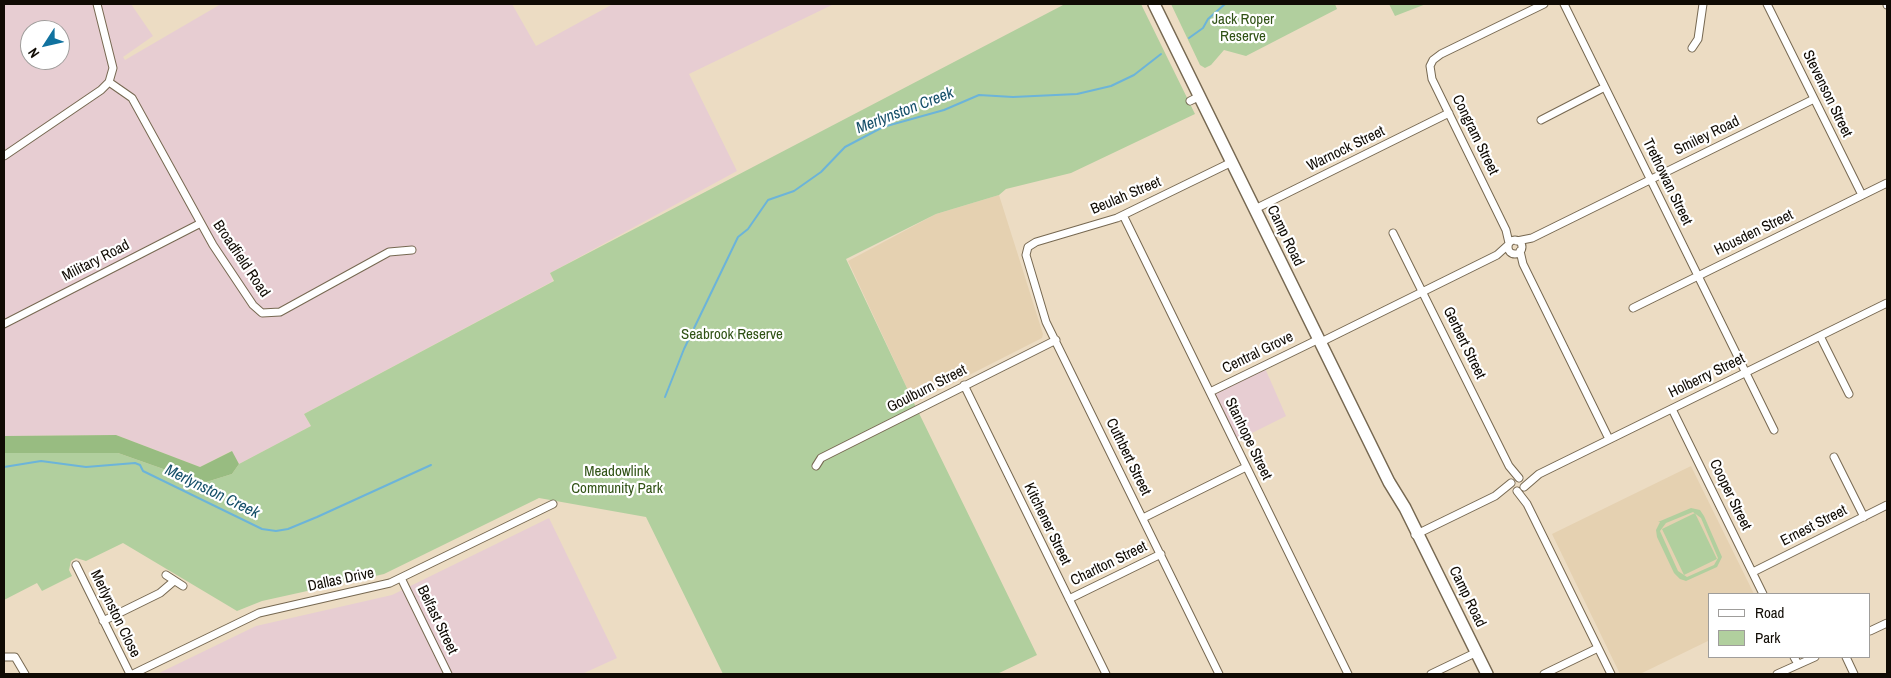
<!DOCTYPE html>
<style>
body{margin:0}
#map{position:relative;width:1891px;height:678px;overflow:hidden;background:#ecdcc3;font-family:"Archivo Narrow",sans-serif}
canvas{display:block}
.frame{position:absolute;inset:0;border:5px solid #100b04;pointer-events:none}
.legend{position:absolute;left:1708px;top:593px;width:162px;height:65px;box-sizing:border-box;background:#fff;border:1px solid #9f9d9b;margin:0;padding:6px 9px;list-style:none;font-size:15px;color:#100b04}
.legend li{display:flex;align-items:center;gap:10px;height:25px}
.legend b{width:25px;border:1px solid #9f9d9b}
.north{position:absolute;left:20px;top:20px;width:50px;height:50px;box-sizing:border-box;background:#fff;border:1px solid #9f9d9b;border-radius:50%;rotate:235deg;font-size:14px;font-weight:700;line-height:20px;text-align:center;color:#100b04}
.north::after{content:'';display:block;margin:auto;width:18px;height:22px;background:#11729f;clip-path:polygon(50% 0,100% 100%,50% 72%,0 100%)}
</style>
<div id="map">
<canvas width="1891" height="678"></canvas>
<div class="frame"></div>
<ul class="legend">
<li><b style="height:6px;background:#fff"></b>Road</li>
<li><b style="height:14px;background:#b1cf9e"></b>Park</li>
</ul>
<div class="north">N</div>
</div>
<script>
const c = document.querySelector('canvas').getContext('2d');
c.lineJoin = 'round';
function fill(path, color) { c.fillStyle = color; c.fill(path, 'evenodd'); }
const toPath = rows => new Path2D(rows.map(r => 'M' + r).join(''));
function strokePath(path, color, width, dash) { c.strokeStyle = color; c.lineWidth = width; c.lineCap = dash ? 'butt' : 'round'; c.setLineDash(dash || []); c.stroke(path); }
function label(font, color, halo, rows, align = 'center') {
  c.font = font + ' "Archivo Narrow",sans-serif'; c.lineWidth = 4.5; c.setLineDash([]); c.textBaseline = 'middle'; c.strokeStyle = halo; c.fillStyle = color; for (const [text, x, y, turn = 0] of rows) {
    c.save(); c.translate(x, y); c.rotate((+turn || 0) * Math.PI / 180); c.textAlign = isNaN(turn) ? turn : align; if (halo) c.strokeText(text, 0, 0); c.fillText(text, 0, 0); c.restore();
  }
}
fill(toPath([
 [4,4,131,4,153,36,123,57,125,60,221,4,512,4,536,46,613,4,834,4,689,74,737,171,550,273,553,281,304,414,311,426,239,464,231,451,200,467,116,435,4,436],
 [30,30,60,30,60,60,30,60],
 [1264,366,1286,416,1234,442,1210,392],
 [549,518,617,658,582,674,157,674,256,626,392,595]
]), '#e7cdd2');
fill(toPath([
 [999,195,1043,334,1042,338,914,403,848,261,936,214],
 [1691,466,1754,594,1710,594,1710,640,1640,674,1620,674,1552,534]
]), '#e5d1b1');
fill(toPath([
 [1065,4,1141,4,1195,114,1071,173,1006,189,999,195,936,214,846,259,914,403,1037,655,997,674,723,674,646,517,539,498,384,574,262,601,237,611,123,543,86,561,76,558,71,561,69,570,72,576,42,591,37,583,4,600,4,453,118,453,203,483,232,474,239,464,311,426,304,414,554,281,550,273],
 [1171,4,1335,4,1337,9,1246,56,1224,50,1211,65,1205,68,1200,65],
 [1389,4,1426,4,1395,16],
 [1691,508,1700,510,1704,516,1722,557,1717,567,1686,581,1680,579,1674,573,1657,537,1656,530,1660,522,1658,522],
 [1693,512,1701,518,1718,558,1714,565,1687,577,1678,571,1660,531,1666,523],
 [1695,513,1717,559,1684,575,1662,529]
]), '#b1cf9e');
fill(toPath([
 [116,435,200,467,232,451,239,464,232,474,203,483,118,453,4,453,4,436]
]), '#98bc81');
strokePath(toPath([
 [1189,38,1203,28,1208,19,1225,4],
 [665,397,684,349,738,237,748,229,768,200,794,191,821,172,845,147,883,127,944,110,979,95,1013,97,1077,94,1111,86,1134,75,1161,54],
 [4,467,41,461,86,467,135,463,140,465,143,471,262,529,276,531,288,529,317,517,431,465]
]), '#6cb4d9', 2);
const street = toPath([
 [1564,4,1774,430],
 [1767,4,1862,195],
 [1887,4,1887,5],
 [1692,48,1698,39,1703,4],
 [109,82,132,98,213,245,253,305,262,313,280,312,389,252,412,250],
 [1190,101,1200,96],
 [1541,120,1605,87],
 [4,156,101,90,109,82,113,68,97,4],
 [1255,209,1449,113],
 [1123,215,1348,674],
 [1393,233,1509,466,1519,478],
 '1508 247a7 7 0 1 1 14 0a7 7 0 1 1-14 0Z',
 [1517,241,1532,238,1814,99],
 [1509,243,1506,230,1432,79,1430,66,1433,60,1441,54,1544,4],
 [1520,251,1523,264,1609,439],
 [1633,308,1887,183],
 [4,324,201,223],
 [1820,336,1849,394],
 [1321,342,1497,255,1508,245],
 [964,385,1106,674],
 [1210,392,1319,339],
 [1672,409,1763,594],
 [1834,457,1864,517],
 [816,466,821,458,1056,340],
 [1524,487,1539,474,1887,303],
 [1517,491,1527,504,1611,674],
 [1143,518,1246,467],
 [1415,535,1495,496,1511,483],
 [76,565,130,674],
 [1753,572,1887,505],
 [166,575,183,586],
 [401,578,448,674],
 [1069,599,1161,554],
 [103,621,160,593,174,581],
 [1870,631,1887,623],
 [4,657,15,657,25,674],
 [1794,657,1798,664],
 [1846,657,1854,674],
 [133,674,259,613,390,583,553,504],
 [1219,674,1046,322,1026,255,1028,247,1036,242,1117,218,1232,162],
 [1431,674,1477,652],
 [1544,674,1598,648],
 [1777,674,1815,657]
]);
const primary = toPath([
 [1154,4,1389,482,1405,508,1487,674]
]);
strokePath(street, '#766851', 9);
strokePath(primary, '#766851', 14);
strokePath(street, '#fff', 7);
strokePath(primary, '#fff', 11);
label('15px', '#305215', '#fff', [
 ["Jack Roper",1243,20],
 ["Reserve",1243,37],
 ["Seabrook Reserve",732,335],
 ["Meadowlink",617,472],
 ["Community Park",617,489]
]);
label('15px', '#100b04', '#fff', [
 ["Stevenson Street",1827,94,64],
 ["Congram Street",1475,135,64],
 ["Smiley Road",1707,136,-26],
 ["Warnock Street",1346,149,-26],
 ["Trethowan Street",1667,182,64],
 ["Beulah Street",1126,196,-23],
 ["Housden Street",1754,233,-26],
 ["Camp Road",1285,236,64],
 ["Broadfield Road",241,259,56],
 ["Military Road",96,261,-27],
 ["Gerbert Street",1464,343,64],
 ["Central Grove",1258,353,-26],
 ["Holberry Street",1707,376,-26],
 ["Goulburn Street",927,389,-27],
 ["Stanhope Street",1248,439,64],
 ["Cuthbert Street",1128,457,64],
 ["Cooper Street",1730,495,64],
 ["Kitchener Street",1047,524,64],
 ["Ernest Street",1814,526,-27],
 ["Charlton Street",1109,564,-26],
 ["Dallas Drive",341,580,-12],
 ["Camp Road",1467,597,64],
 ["Merlynston Close",115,614,64],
 ["Belfast Street",437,620,64]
]);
label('italic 16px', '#154f69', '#fff', [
 ["Merlynston Creek",905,111,-21],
 ["Merlynston Creek",212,492,26]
]);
</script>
